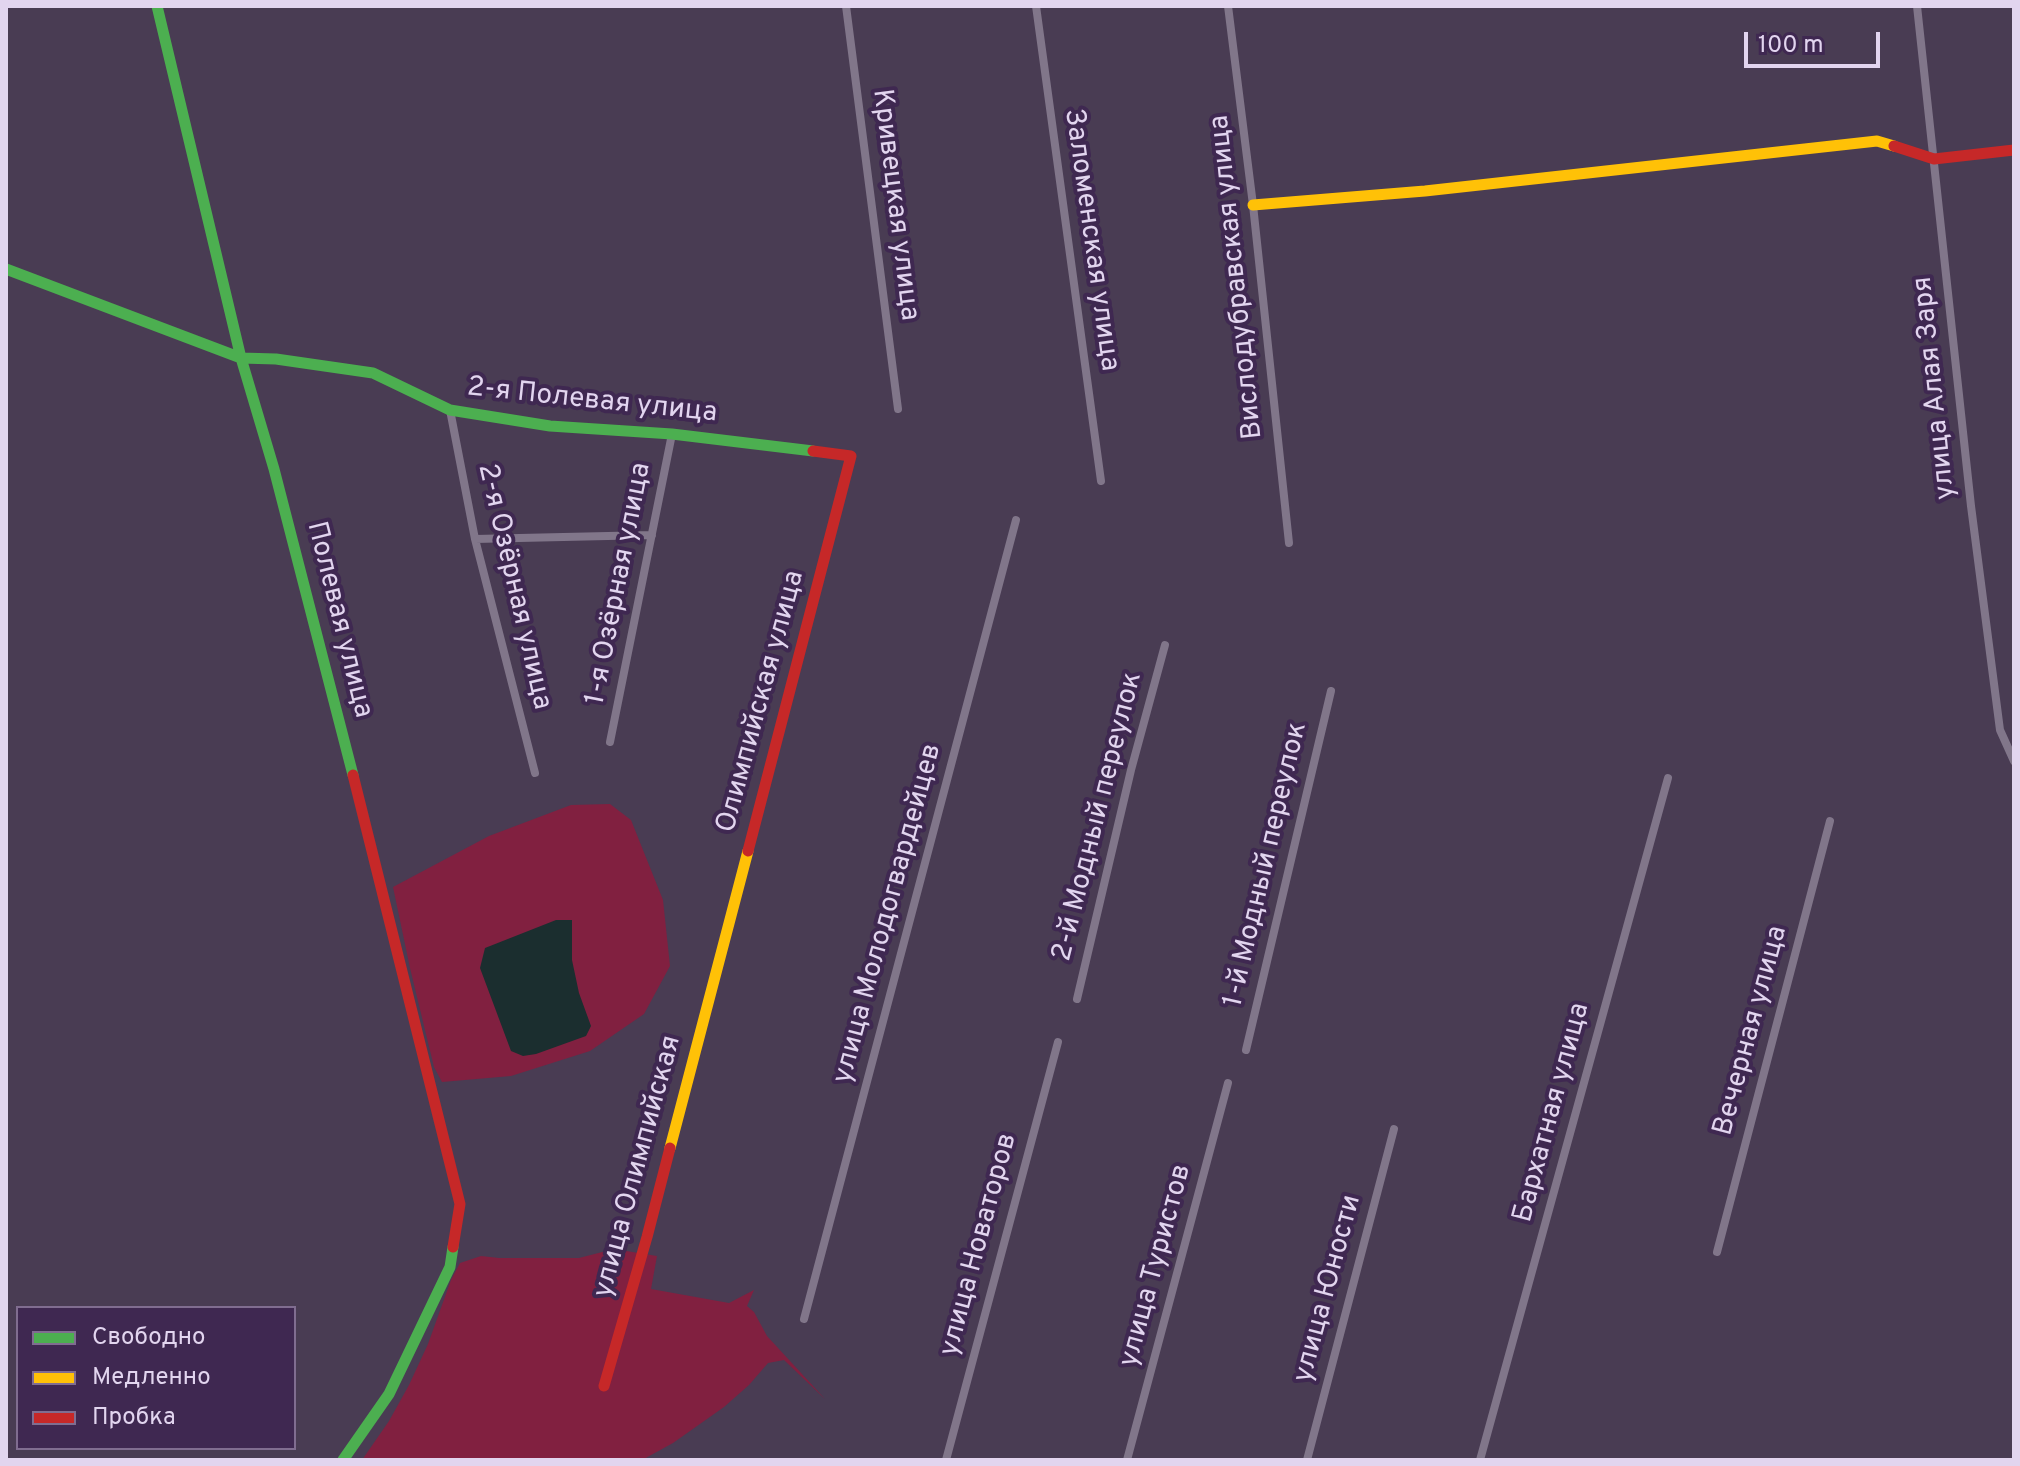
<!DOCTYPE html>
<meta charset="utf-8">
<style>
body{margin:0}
#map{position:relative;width:2020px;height:1466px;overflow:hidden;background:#493c53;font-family:Overpass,sans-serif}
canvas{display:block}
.frame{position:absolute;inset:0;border:8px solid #e2d5ef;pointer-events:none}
.legend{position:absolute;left:16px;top:1306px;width:280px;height:144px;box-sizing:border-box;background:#3f2851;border:2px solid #806d90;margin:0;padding:10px 14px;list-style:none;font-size:24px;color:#e2d5ef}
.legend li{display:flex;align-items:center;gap:16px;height:40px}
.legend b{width:40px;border:2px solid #806d90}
.scale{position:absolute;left:1744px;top:32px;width:136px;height:36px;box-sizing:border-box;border:4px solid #e2d5ef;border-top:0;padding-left:10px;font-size:24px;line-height:28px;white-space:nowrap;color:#e2d5ef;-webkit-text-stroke:6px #3f2851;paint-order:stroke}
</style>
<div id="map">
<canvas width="2020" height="1466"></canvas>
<div class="frame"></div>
<ul class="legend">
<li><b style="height:10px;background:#4caf50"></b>Свободно</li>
<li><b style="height:10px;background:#ffc107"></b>Медленно</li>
<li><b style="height:10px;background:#c62828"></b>Пробка</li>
</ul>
<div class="scale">100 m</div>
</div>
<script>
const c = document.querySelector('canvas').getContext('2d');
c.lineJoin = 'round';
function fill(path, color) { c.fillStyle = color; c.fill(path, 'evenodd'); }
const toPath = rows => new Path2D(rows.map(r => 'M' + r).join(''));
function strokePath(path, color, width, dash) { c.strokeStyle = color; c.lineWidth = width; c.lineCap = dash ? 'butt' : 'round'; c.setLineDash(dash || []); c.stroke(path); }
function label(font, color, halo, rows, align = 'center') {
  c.font = font + ' Overpass,sans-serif'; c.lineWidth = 8; c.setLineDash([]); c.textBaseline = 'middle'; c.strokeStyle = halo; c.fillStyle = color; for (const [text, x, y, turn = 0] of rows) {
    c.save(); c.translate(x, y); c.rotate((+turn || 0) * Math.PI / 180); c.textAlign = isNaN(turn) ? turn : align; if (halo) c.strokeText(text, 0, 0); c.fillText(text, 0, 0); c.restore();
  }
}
fill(toPath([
 [610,804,631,820,663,900,670,966,644,1014,590,1051,511,1076,442,1082,434,1067,410,968,393,887,489,836,571,805],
 [614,1249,657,1256,651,1289,729,1303,754,1290,747,1306,754,1312,767,1336,825,1399,784,1360,768,1363,749,1385,724,1407,673,1443,642,1460,362,1460,389,1421,409,1385,428,1344,451,1280,460,1263,481,1256,499,1258,579,1258]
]), '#812040');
fill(toPath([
 [556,920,572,920,572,960,579,993,591,1026,586,1036,536,1054,523,1056,511,1051,480,968,485,948]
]), '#1b2e2f');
strokePath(toPath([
 [846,6,898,409],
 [1036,6,1101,481],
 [1228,6,1253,205,1289,543],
 [1917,6,1971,506,2000,730,2014,761],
 [450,410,475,539,535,773],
 [475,539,652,535],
 [610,742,672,434],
 [1077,999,1131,770,1165,645],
 [1246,1050,1331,691],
 [1717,1252,1830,821],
 [804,1319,1016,520],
 [946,1460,1058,1042],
 [1127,1460,1228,1083],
 [1307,1460,1394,1129],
 [1480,1460,1668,778]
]), '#81768a', 8);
strokePath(toPath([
 [157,6,241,358,274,469,353,775],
 [6,269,241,358,276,359,373,373,450,410,550,426,672,434,813,451],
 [343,1460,389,1394,450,1267,453,1247]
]), '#4caf50', 11);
strokePath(toPath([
 [1253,205,1425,191,1877,141,1894,146],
 [670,1148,748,851]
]), '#ffc107', 11);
strokePath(toPath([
 [1894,146,1934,159,2014,150],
 [353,775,460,1204,453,1247],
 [748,851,851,456,813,451],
 [604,1386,647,1237,670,1148]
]), '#c62828', 11);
label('28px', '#e2d5ef', '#3f2851', [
 ["Кривецкая улица",894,205,83],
 ["Заломенская улица",1090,240,82],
 ["Вислодубравская улица",1238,277,-96],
 ["улица Алая Заря",1936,388,-96],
 ["2-я Полевая улица",592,402,6],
 ["1-я Озёрная улица",620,584,-79],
 ["2-я Озёрная улица",513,587,77],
 ["Полевая улица",338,620,76],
 ["Олимпийская улица",762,702,-75],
 ["2-й Модный переулок",1099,817,-76],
 ["1-й Модный переулок",1267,865,-77],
 ["улица Молодогвардейцев",889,914,-75],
 ["Вечерная улица",1752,1031,-75],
 ["Бархатная улица",1553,1113,-75],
 ["улица Олимпийская",639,1167,-75],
 ["улица Новаторов",980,1245,-75],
 ["улица Туристов",1157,1266,-75],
 ["улица Юности",1329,1289,-75]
]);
</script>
